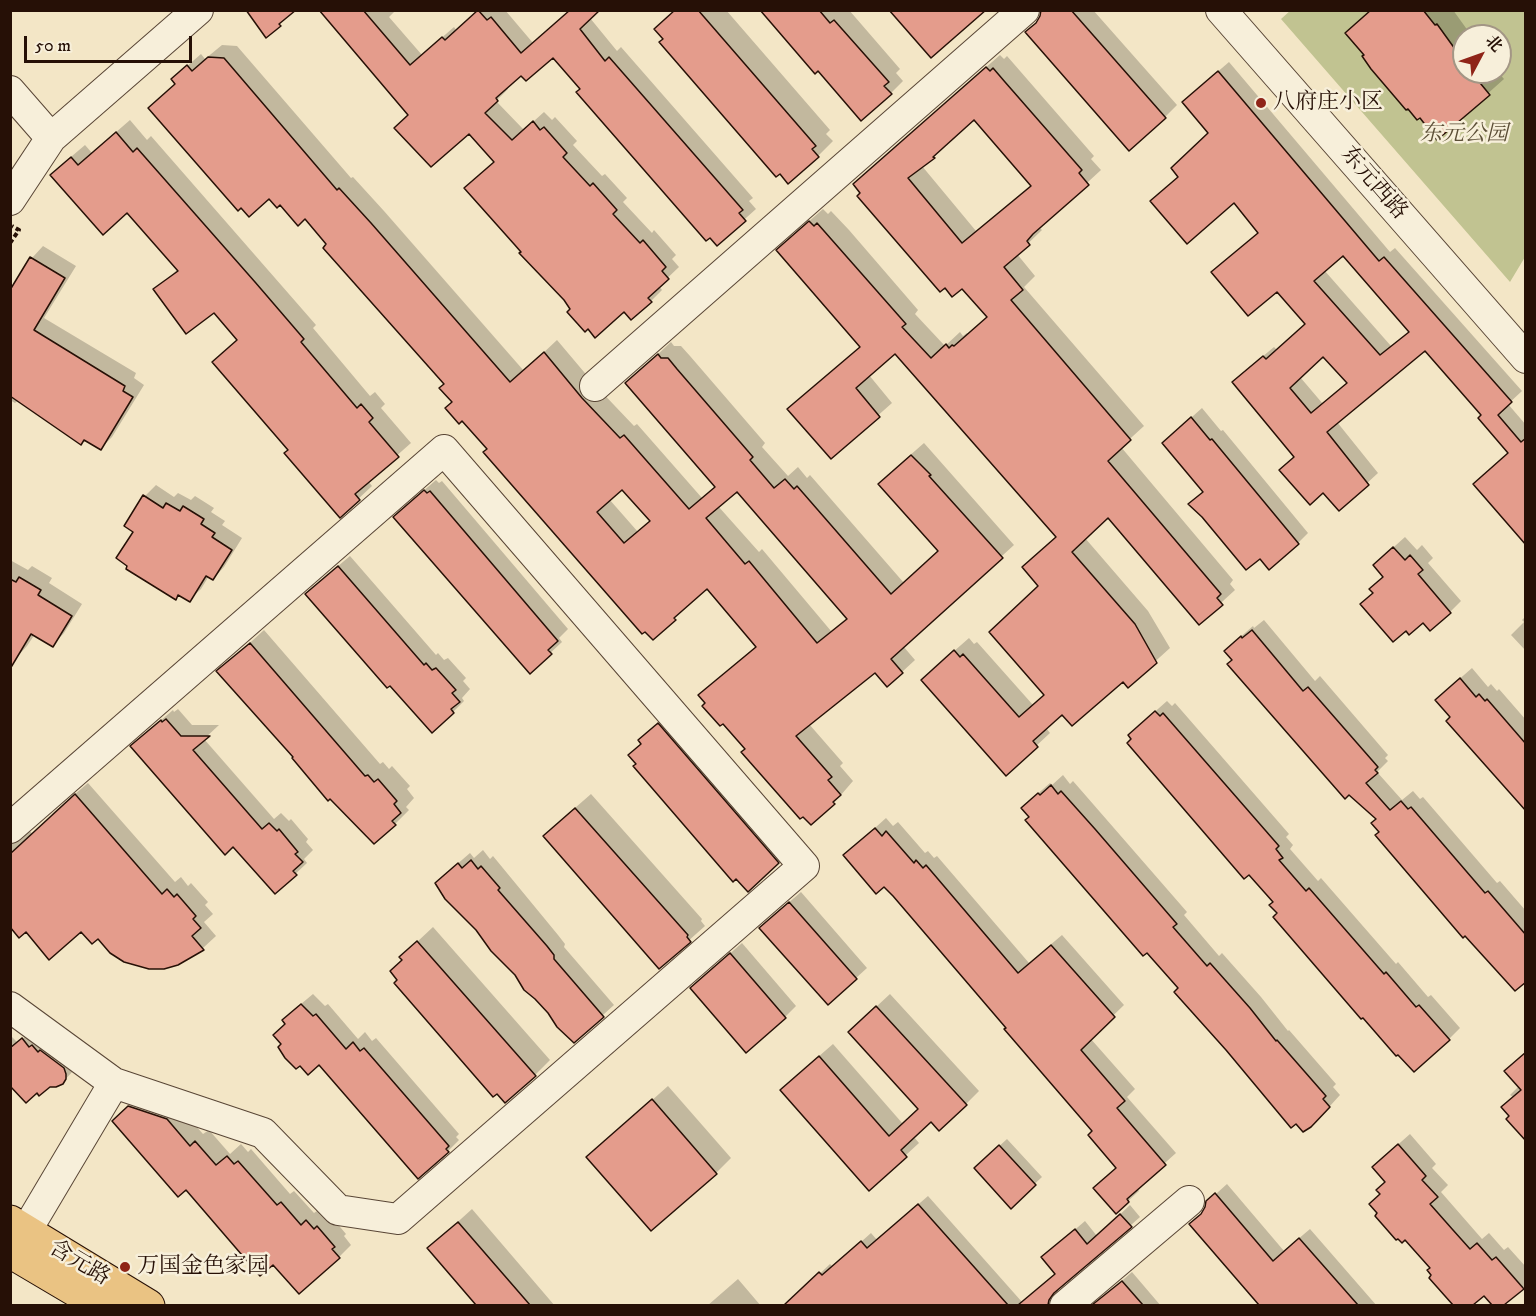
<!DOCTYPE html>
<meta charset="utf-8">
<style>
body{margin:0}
#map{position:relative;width:1536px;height:1316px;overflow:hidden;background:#f3e6c6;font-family:"IM FELL DW Pica","Noto Serif SC",serif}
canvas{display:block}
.frame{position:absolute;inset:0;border:12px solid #261006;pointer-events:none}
.north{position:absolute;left:1452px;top:24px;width:60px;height:60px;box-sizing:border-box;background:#f7efda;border:2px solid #a39685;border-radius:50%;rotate:49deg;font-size:16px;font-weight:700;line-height:24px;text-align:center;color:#261006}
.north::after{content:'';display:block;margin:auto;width:21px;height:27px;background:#8f2418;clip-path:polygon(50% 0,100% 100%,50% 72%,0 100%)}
.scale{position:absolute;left:24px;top:36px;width:168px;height:27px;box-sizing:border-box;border:3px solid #261006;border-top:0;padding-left:8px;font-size:18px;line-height:21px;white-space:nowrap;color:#261006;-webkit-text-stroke:4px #f7efda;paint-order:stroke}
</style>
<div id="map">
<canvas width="1536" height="1316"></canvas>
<div class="frame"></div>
<div class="north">北</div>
<div class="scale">50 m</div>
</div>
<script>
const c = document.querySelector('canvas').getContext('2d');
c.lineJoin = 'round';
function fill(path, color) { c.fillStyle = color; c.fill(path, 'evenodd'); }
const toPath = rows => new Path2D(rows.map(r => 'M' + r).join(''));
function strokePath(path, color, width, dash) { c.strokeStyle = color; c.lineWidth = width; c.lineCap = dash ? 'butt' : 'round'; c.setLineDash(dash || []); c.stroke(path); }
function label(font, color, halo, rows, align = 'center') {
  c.font = font + ' "IM FELL DW Pica","Noto Serif SC",serif'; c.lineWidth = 5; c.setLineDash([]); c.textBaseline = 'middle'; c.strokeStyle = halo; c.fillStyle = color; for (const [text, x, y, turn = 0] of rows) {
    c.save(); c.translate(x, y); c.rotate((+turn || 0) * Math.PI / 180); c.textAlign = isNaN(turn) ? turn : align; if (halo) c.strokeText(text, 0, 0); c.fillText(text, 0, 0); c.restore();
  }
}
fill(toPath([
 [1291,10,1525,11,1525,257,1510,282,1281,19],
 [1464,36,1500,36,1500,72,1464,72]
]), '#c1c391');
fill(toPath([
 [321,10,396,10,389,17,422,55,454,27,456,30,479,10,505,10,533,43,590,18,617,51,621,47,753,198,749,201,756,209,717,244,553,55,522,74,506,87,508,89,496,101,524,130,544,112,552,120,555,117,577,141,573,145,602,176,605,174,627,198,623,202,652,233,654,230,676,255,672,259,679,267,659,286,662,290,651,301,624,310,572,309,495,162,470,132,409,115],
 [675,10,726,10,830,130,826,134,833,141,818,156,664,39],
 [762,10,849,10,900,69,896,73,903,81,891,93,818,69],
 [1042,10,1093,10,1177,105,1165,117,1039,20],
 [1371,10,1453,10,1471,35,1472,34,1474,36,1464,36,1464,72,1498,72,1504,79,1438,138,1347,33],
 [222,45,237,46,351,178,353,177,384,211,524,371,557,340,595,385,634,426,637,424,702,498,716,486,627,383,671,342,674,346,681,346,690,356,765,443,762,447,788,476,798,467,807,478,810,475,904,583,939,551,892,471,924,443,1014,545,903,646,915,660,902,672,876,671,809,724,843,763,840,766,853,781,834,803,811,823,700,695,757,645,707,587,653,638,489,449,453,402,445,384,328,244,177,83,186,67,201,54,205,59],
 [623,488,651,520,638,532,609,499],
 [737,489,848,617,831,631,762,549,759,552,718,506],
 [1000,55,1004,59,1007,56,1094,156,1091,159,1101,170,1039,227,1042,230,1017,254,1035,276,1024,287,1144,426,1121,447,1233,580,1230,584,1235,590,1199,623,1108,516,1085,538,1148,611,1170,648,1128,686,1123,680,1062,713,1046,728,1050,733,1006,774,936,667,969,638,974,644,977,642,1033,705,1045,694,1040,586,1024,567,1057,536,895,352,869,375,892,403,831,457,789,409,861,346,791,237,823,209,828,214,831,211,849,230,918,310,915,314,945,346,960,332,963,336,967,333,968,334,988,316,963,287,862,193,868,171],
 [974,118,1032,184,976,231,922,166],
 [1229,62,1390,252,1395,248,1522,391,1508,404,1526,425,1526,525,1510,453,1483,415,1425,349,1337,422,1378,473,1339,509,1244,372,1274,347,1277,350,1306,323,1259,232,1234,201,1180,176,1210,133,1194,92],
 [1343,254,1410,331,1391,346,1324,270],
 [1324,355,1349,382,1323,404,1300,377],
 [130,120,147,140,151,136,316,325,313,328,370,396,375,392,385,404,381,408,411,443,368,481,372,486,340,516,239,339,215,311,155,290,178,269,127,211,65,162,85,145,92,153],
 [43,246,76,266,44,318,136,373,134,378,144,385,112,437,101,448,19,400,15,403,10,400,10,293,32,258],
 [1202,408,1221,431,1223,430,1308,533,1298,543,1260,557,1246,568,1190,504,1204,491,1174,433],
 [436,480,439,483,442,481,568,629,559,638,562,642,530,672,406,506],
 [156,485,174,497,178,493,191,500,195,496,214,508,211,512,225,521,222,525,242,538,224,567,213,579,209,576,201,589,189,600,179,594,176,598,135,531,145,496],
 [1405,537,1417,550,1422,545,1433,558,1428,563,1461,601,1450,612,1423,621,1362,604,1374,592,1384,576,1386,554],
 [350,556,436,655,438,653,444,660,448,658,466,678,463,681,470,689,462,698,464,701,453,712,318,583],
 [10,560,28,570,32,566,52,578,49,583,82,604,64,633,53,645,35,634,27,646,16,658,10,655],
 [1526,616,1526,651,1511,635,1524,622,1522,620],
 [1264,620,1315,681,1320,676,1388,755,1385,758,1388,761,1377,772,1402,800,1413,791,1420,799,1423,797,1497,883,1500,881,1526,911,1526,980,1465,934,1381,832,1378,818,1233,660,1237,640,1253,626,1254,628],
 [264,630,380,764,383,762,389,769,392,766,410,786,407,789,414,798,406,807,409,810,395,824,295,757,218,672],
 [1472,668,1488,687,1491,684,1497,691,1499,689,1526,720,1526,811,1448,721,1452,717,1448,689],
 [1167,701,1172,706,1175,703,1289,834,1286,837,1293,845,1290,849,1318,881,1321,878,1396,964,1398,962,1428,997,1431,995,1460,1028,1449,1039,1279,913,1274,901,1141,724],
 [178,709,192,725,219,725,204,739,274,819,281,813,289,821,291,819,308,839,306,842,313,850,304,859,307,863,276,892,144,735,173,710,174,712],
 [673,709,793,847,778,862,640,740],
 [1063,775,1070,784,1073,781,1187,912,1184,915,1219,956,1222,953,1261,997,1288,1031,1289,1030,1336,1084,1333,1087,1340,1095,1320,1117,1296,1122,1031,817,1034,797,1050,783,1052,785],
 [88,783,175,882,181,877,188,886,191,883,208,902,205,905,213,914,204,922,216,936,203,948,178,964,81,930,26,930,10,925,10,844,24,832,30,831,33,835,54,812],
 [591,794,702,919,701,921,705,926,659,967,560,821],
 [886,818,893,826,898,822,925,853,928,851,934,858,937,856,1029,963,1062,935,1124,1005,1090,1038,1135,1089,1127,1097,1176,1153,1137,1188,1139,1191,1116,1212,1118,1167,1094,1131,856,845],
 [483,850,490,859,493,856,558,935,565,944,564,947,614,1005,574,1041,448,872,470,853,474,858],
 [801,892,867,968,856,978,772,917],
 [433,927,550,1060,535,1075,399,980,403,959,401,957],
 [742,943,796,1006,785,1017,703,977],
 [313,994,325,1006,328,1004,358,1039,365,1032,372,1041,376,1038,459,1134,456,1137,459,1140,448,1151,319,1063,283,1044,287,1023,295,1009],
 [890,994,979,1091,966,1104,931,1120,913,1136,919,1143,869,1189,795,1077,833,1044,903,1124,920,1108,863,1019],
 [30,1032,73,1071,62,1083,10,1084,10,1035,18,1043],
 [1526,1052,1526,1139,1511,1116,1513,1097,1510,1095,1519,1086,1517,1060],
 [668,1086,731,1158,716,1173,588,1157],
 [142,1094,179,1107,203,1134,209,1130,230,1154,241,1144,248,1152,251,1149,290,1194,294,1191,314,1213,320,1209,330,1215,346,1234,344,1236,351,1245,339,1257,127,1107],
 [1410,1134,1436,1164,1432,1168,1448,1185,1441,1192,1482,1239,1489,1233,1504,1250,1508,1247,1526,1267,1526,1285,1502,1306,1494,1306,1484,1294,1472,1299,1464,1306,1459,1306,1433,1275,1432,1268,1381,1194,1387,1182,1385,1156],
 [1007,1139,1042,1177,1011,1206,983,1161],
 [1227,1184,1284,1251,1310,1229,1377,1306,1261,1306,1191,1224,1204,1211,1207,1202],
 [928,1196,1022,1302,1056,1273,1043,1257,1085,1221,1097,1236,1130,1205,1140,1217,1058,1290,1057,1298,1060,1306,798,1306,793,1299,830,1264,833,1267,871,1233,877,1240],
 [472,1209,555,1306,478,1306,429,1248],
 [1132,1272,1161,1306,1093,1306],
 [738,1279,761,1306,707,1306]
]), '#0003');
const building = toPath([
 [246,10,296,10,279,24,281,26,266,38,246,10],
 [319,10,363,10,410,65,442,37,445,40,478,10,487,20,491,17,521,53,570,10,600,10,580,29,605,61,609,57,743,210,739,213,746,221,717,246,710,238,706,241,576,92,580,89,553,58,526,81,521,76,496,98,498,101,485,113,512,140,533,121,540,130,544,127,567,153,563,157,590,186,593,183,617,210,613,214,640,243,643,240,666,267,662,271,669,279,648,298,652,302,631,320,624,312,595,338,588,329,585,332,567,312,570,309,564,300,519,253,521,252,514,244,464,188,494,162,469,134,431,167,394,128,408,115,319,10],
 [675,10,698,10,816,146,812,149,819,157,788,184,780,174,776,177,659,42,663,39,654,29,675,10],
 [760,10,819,10,830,23,834,20,889,82,884,86,892,94,861,121,818,71,815,74,760,10],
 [889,10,986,10,931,58,889,10],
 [1041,10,1071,10,1166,118,1129,151,1025,32,1036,23,1040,16,1041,10],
 [1371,10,1423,10,1435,25,1437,24,1455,49,1456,48,1464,56,1464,72,1471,72,1490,95,1437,140,1420,118,1417,120,1408,109,1406,110,1371,69,1362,56,1364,55,1345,33,1371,10],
 [208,57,224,58,337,190,339,188,371,223,510,382,544,352,582,398,620,438,624,435,689,509,715,487,625,383,658,354,661,358,668,358,677,369,753,457,750,460,774,488,785,479,794,489,797,486,891,594,938,551,878,484,911,455,931,475,929,476,1003,558,891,659,903,673,887,687,875,673,796,736,832,777,828,780,841,795,833,802,835,804,811,825,803,817,800,819,741,752,745,749,723,724,720,726,702,706,705,703,698,695,756,647,707,589,674,618,676,620,653,640,645,632,642,634,483,452,487,449,462,421,459,424,445,408,452,402,439,388,444,384,323,248,326,244,305,219,298,226,280,205,277,208,269,199,249,217,241,208,238,211,148,108,175,84,171,79,187,65,192,71,208,57],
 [622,490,650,521,624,543,597,512,622,490],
 [737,492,847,619,817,643,749,561,745,564,706,518,737,492],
 [986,67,990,71,993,68,1005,82,1082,170,1079,173,1089,185,1033,234,1027,241,1030,245,1004,267,1023,290,1011,300,1131,440,1108,461,1221,594,1217,598,1223,605,1199,625,1108,518,1072,552,1135,624,1157,663,1128,688,1123,682,1072,726,1062,715,1033,741,1038,747,1006,776,921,680,954,650,960,657,963,654,1019,717,1044,695,989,632,1038,586,1022,567,1056,537,895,354,856,388,880,417,831,459,787,409,860,347,776,250,809,221,814,226,817,223,906,324,902,327,931,358,946,344,949,348,952,345,954,346,987,317,962,289,952,297,945,288,940,292,857,196,860,193,853,184,986,67],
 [974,120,1031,186,962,243,908,178,935,158,933,157,974,120],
 [1218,71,1379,261,1384,257,1512,402,1498,415,1521,442,1526,438,1526,545,1473,484,1508,453,1478,418,1481,415,1425,351,1327,432,1369,485,1339,511,1323,493,1310,505,1279,470,1294,457,1232,382,1263,356,1266,359,1305,324,1277,292,1248,316,1211,272,1258,233,1234,203,1187,244,1150,201,1178,177,1171,168,1208,133,1182,102,1218,71],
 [1343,256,1409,332,1380,355,1314,281,1343,256],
 [1323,357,1347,383,1311,413,1290,388,1323,357],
 [116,132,133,152,137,148,255,282,304,339,301,342,357,408,361,404,373,418,369,422,399,457,355,494,360,500,340,518,284,453,288,450,212,362,237,340,214,313,186,334,153,289,178,271,127,213,103,235,50,175,71,157,78,165,116,132],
 [30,257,65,278,34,330,125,386,123,391,133,397,101,450,84,440,81,445,10,396,10,290,30,257],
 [1191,417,1210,440,1212,439,1299,544,1269,570,1260,559,1246,570,1202,517,1188,504,1203,492,1162,443,1191,417],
 [424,490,427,493,430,491,558,641,548,650,552,654,530,674,393,517,424,490],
 [143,495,163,508,166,503,180,511,183,506,204,519,201,524,215,533,212,537,232,550,213,580,206,576,190,602,178,595,176,600,126,569,127,566,116,558,133,532,124,526,143,495],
 [1393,547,1405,560,1410,555,1423,570,1418,574,1451,613,1430,631,1423,623,1409,635,1406,631,1393,642,1360,604,1373,593,1369,589,1383,577,1373,565,1393,547],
 [338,566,424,665,426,663,432,670,436,668,456,690,452,693,460,702,451,709,454,713,432,733,390,686,387,688,305,594,338,566],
 [19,577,41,590,38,595,72,616,53,647,31,634,10,669,10,579,16,582,19,577],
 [1252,630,1303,691,1308,687,1378,767,1375,770,1378,773,1366,783,1390,810,1401,801,1408,809,1411,807,1485,893,1488,891,1526,935,1526,982,1515,991,1465,936,1463,938,1375,835,1379,832,1371,823,1376,819,1349,795,1345,799,1227,664,1232,660,1224,651,1241,636,1242,638,1252,630],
 [250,643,365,776,368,775,374,782,378,779,397,801,394,804,401,813,392,821,396,825,374,844,330,799,328,801,292,758,293,757,216,671,250,643],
 [1460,678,1476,697,1479,694,1485,701,1487,699,1526,744,1526,811,1446,721,1450,717,1435,700,1460,678],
 [1155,711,1160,716,1163,713,1279,846,1276,849,1283,858,1279,860,1306,891,1309,888,1384,974,1386,972,1416,1007,1419,1005,1450,1040,1414,1072,1398,1055,1396,1056,1363,1018,1361,1019,1273,917,1277,913,1269,905,1273,902,1249,875,1244,879,1127,743,1131,739,1128,735,1155,711],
 [166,719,181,736,210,736,193,750,262,829,269,823,277,831,279,829,298,852,295,854,303,862,293,871,297,875,275,894,233,847,225,855,130,746,161,720,162,722,166,719],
 [658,723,779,863,748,892,736,879,733,882,633,766,636,764,628,755,641,744,638,740,658,723],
 [1051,785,1058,794,1061,791,1095,829,1177,924,1173,927,1207,966,1210,963,1250,1008,1276,1041,1277,1040,1326,1096,1323,1099,1330,1107,1311,1127,1303,1132,1296,1124,1291,1128,1226,1050,1174,992,1178,988,1147,953,1143,956,1025,820,1029,817,1021,808,1038,793,1040,795,1051,785],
 [75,794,162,894,167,889,174,897,177,894,196,916,193,919,201,928,192,936,204,950,178,965,164,969,149,969,124,962,110,953,98,939,92,944,81,932,49,960,26,932,19,938,10,927,10,854,75,794],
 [575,808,688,935,687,937,691,942,659,969,543,836,575,808],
 [875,828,882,836,886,831,914,863,916,860,923,868,926,865,1018,973,1051,945,1115,1017,1081,1050,1125,1101,1117,1108,1166,1165,1127,1199,1129,1202,1116,1214,1093,1188,1116,1168,1088,1135,1092,1131,1004,1029,1006,1028,893,896,884,887,876,894,843,855,875,828],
 [471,860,478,869,481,866,500,888,498,890,547,946,554,955,554,959,604,1017,574,1043,557,1027,548,1013,535,999,524,990,515,975,491,951,476,930,445,899,435,883,458,863,462,868,471,860],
 [789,902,857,979,828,1005,759,928,789,902],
 [417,941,536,1076,505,1103,497,1094,493,1097,394,983,397,980,390,971,402,960,399,957,417,941],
 [730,953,786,1018,746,1053,690,988,730,953],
 [301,1004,313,1016,316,1014,346,1049,353,1042,360,1051,364,1048,449,1146,446,1149,449,1152,418,1179,319,1065,308,1075,300,1066,296,1069,285,1058,278,1047,281,1044,273,1035,285,1024,282,1020,301,1004],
 [876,1006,967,1105,939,1131,931,1122,901,1150,907,1157,869,1191,780,1090,819,1056,889,1136,918,1109,848,1032,876,1006],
 [22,1038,29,1047,32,1045,38,1052,40,1050,64,1068,66,1074,66,1079,63,1084,56,1087,50,1087,39,1096,37,1093,26,1103,10,1086,10,1048,22,1038],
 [1526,1052,1526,1141,1506,1119,1509,1116,1501,1107,1521,1090,1504,1071,1526,1052],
 [652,1099,717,1174,651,1231,586,1157,652,1099],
 [128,1106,167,1119,190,1146,195,1141,216,1165,227,1156,234,1164,238,1161,277,1205,281,1202,301,1225,306,1220,314,1229,317,1226,335,1247,332,1249,340,1258,299,1294,273,1265,260,1276,186,1190,178,1197,112,1121,128,1106],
 [1398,1144,1426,1176,1422,1180,1438,1197,1430,1204,1453,1230,1470,1249,1477,1243,1492,1260,1496,1257,1524,1289,1504,1305,1492,1305,1484,1296,1473,1305,1453,1305,1429,1278,1431,1275,1427,1270,1430,1268,1405,1240,1402,1243,1398,1239,1396,1240,1375,1216,1377,1213,1369,1204,1380,1194,1376,1190,1385,1182,1372,1167,1398,1144],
 [999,1145,1036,1185,1011,1209,974,1168,999,1145],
 [1215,1193,1273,1261,1299,1238,1358,1305,1259,1305,1189,1224,1201,1214,1205,1207,1206,1201,1215,1193],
 [918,1204,1008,1305,784,1305,819,1272,822,1275,861,1241,867,1248,918,1204],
 [1120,1214,1132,1227,1054,1293,1049,1300,1048,1305,1018,1305,1055,1274,1041,1257,1075,1229,1087,1244,1120,1214],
 [458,1222,530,1305,476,1305,427,1248,458,1222],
 [1122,1281,1143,1305,1092,1305,1122,1281]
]);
fill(building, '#e49c8c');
strokePath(building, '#261006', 1.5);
const minor = toPath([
 [1221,10,1526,358],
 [10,91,51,138],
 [10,200,51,138,198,10],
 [595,386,1024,10],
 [10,828,444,450,804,866,398,1219,338,1210,263,1133,114,1083,10,1007],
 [13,1253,114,1083],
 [1065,1306,1189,1201]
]);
const major = toPath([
 [10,1222,148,1306],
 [10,1251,103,1306]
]);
strokePath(minor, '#594636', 32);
strokePath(major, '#261006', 35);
strokePath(toPath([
 [10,243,19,230,12,226]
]), '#261006', 4, [4.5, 3]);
strokePath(minor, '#f7efda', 30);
strokePath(major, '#eac383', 33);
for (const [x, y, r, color] of [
 [1261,103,6,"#8f2418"],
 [125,1267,6,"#8f2418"]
]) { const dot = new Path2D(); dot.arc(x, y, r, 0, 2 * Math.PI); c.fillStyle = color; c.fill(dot); strokePath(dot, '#f7efda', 2); }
label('22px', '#261006', '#f7efda', [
 ["八府庄小区",1273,103],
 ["万国金色家园",137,1267]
], 'left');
label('italic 22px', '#5c4f37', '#f7efda', [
 ["东元公园",1464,135]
]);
label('22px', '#261006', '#f7efda', [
 ["东元西路",1373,184,49],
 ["含元路",79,1264,31]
]);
</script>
